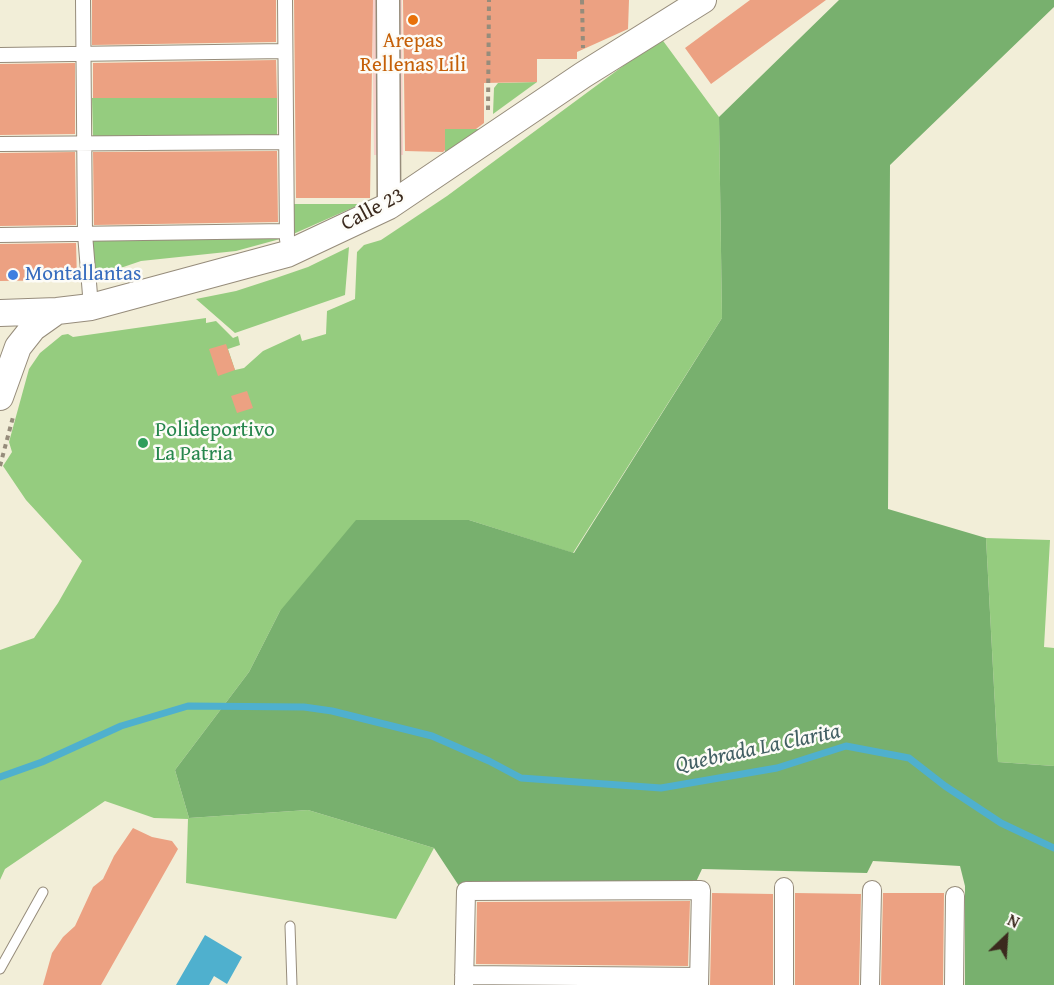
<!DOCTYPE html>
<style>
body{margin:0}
#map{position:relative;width:1054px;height:985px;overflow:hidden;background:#f2eed8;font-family:"Gentium Book Plus",serif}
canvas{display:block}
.north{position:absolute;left:976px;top:907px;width:60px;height:60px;-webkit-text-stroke:4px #fdfcf7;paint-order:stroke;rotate:25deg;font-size:16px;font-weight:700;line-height:24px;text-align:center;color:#3b2a1e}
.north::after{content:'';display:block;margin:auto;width:21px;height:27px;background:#3b2a1e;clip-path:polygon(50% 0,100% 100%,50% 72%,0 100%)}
</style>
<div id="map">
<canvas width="1054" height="985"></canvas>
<div class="north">N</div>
</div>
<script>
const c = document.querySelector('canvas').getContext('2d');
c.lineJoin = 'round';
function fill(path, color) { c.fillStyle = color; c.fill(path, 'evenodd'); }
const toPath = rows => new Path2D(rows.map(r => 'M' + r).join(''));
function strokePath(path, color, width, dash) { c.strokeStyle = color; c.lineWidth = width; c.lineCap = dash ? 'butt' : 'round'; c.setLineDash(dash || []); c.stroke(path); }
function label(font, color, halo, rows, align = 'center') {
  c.font = font + ' "Gentium Book Plus",serif'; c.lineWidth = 5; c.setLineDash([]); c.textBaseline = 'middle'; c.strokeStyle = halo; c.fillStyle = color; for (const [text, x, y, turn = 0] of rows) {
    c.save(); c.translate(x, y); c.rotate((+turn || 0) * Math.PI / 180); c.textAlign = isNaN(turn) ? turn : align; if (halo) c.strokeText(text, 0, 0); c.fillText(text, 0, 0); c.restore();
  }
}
fill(toPath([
 [372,0,402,0,403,155,374,155]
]), '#f7d0c9');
fill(toPath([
 [661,38,719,117,722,318,573,553,469,520,280,611,249,672,175,770,189,818,308,810,434,848,396,919,186,883,188,819,154,818,105,801,5,869,0,880,0,650,34,638,58,603,82,561,26,500,3,466,12,452,9,442,29,369,40,353,62,335,68,334,73,337,206,318,206,323,216,321,233,338,238,336,240,345,228,349,235,370,244,368,263,351,300,334,302,341,326,334,327,311,355,299,357,252,364,245,381,240,447,196],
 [537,82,493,114,494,88,498,83],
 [92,98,277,98,277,137,93,137],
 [445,129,484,129,445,152],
 [291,204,361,204,291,235],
 [280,234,280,239,236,251,141,261,91,278,91,237],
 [349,247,345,295,235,333,196,299,236,291,276,278,308,267],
 [986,538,1050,540,1044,647,1054,648,1054,766,998,762]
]), '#95cc7f');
fill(toPath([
 [839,0,1054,0,1054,7,890,165,888,509,986,538,998,762,1054,766,1054,985,965,985,965,886,960,866,873,861,867,873,702,869,695,884,459,886,434,848,308,810,189,818,175,770,249,672,280,611,356,520,469,520,574,553,722,318,719,117]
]), '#78b06e');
fill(toPath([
 [205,935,242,957,227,984,214,976,209,985,176,985]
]), '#4fb0ce');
strokePath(toPath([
 [0,777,42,762,121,726,188,706,304,707,332,711,432,736,489,761,521,778,661,788,777,768,846,746,909,758,945,786,1001,823,1054,848]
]), '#4fb0ce', 7);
fill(toPath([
 [92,0,276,0,276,42,92,45],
 [294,0,373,0,370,198,296,198],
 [403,0,629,0,628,29,577,52,577,59,537,59,537,82,484,83,484,123,476,129,445,129,445,150,443,152,405,151],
 [750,0,826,0,711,84,685,48],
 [276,60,277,98,93,98,93,63],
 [75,63,75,134,0,135,0,64],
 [277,151,278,222,94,225,93,152],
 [75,152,76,225,0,226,0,153],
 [76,243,77,280,0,281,0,244],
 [226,344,235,370,218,376,209,349],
 [247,391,253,408,237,413,231,396],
 [133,828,152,837,172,841,178,849,101,985,43,985,52,953,63,937,75,926,93,887,103,879,114,856],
 [712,893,773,894,773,985,710,985],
 [795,893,861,894,859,985,795,985],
 [883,893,944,893,943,985,881,985],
 [690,901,688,966,476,964,477,902]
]), '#eca182');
const service = toPath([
 [290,926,292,985],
 [0,969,43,892]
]);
const pedestrian = toPath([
 [83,0,85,234,91,307],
 [285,0,287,240],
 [0,55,285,51],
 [0,144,286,142],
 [0,235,287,231]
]);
const minor = toPath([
 [464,975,699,977],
 [464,985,466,891,701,890,699,985],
 [784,985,784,887],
 [870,985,872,890],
 [954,985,955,896]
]);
const tertiary = toPath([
 [388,0,389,206]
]);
const secondary = toPath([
 [0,313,57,311,91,307,287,254,389,206,583,75,703,0],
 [0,397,18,347,33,328,57,311]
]);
strokePath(service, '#968c7b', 11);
strokePath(pedestrian, '#968c7b', 16);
strokePath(minor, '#968c7b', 20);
strokePath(tertiary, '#968c7b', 25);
strokePath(secondary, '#968c7b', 28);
strokePath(toPath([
 [582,0,583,48],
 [488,110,489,0],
 [0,466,13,417]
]), '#968c7b', 4, [4.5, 4.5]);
strokePath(service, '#fff', 9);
strokePath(pedestrian, '#fff', 14);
strokePath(minor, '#fff', 18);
strokePath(tertiary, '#fff', 22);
strokePath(secondary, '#fff', 26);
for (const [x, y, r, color] of [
 [413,20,6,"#e8710a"],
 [13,275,6,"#3f7fe0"],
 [143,443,6,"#2e9e5b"]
]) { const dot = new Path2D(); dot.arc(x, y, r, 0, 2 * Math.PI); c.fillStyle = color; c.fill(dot); strokePath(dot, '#fdfcf7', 2); }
label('21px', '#c56008', '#fdfcf7', [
 ["Arepas",413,42],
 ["Rellenas Lili",413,66]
]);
label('21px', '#3b2a1e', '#fdfcf7', [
 ["Calle 23",373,210,-28]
]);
label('21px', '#366cbe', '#fdfcf7', [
 ["Montallantas",25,275]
], 'left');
label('21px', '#27864d', '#fdfcf7', [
 ["Polideportivo",155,431],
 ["La Patria",155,455]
], 'left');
label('italic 22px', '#436064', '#fdfcf7', [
 ["Quebrada La Clarita",758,749,-12]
]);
</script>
